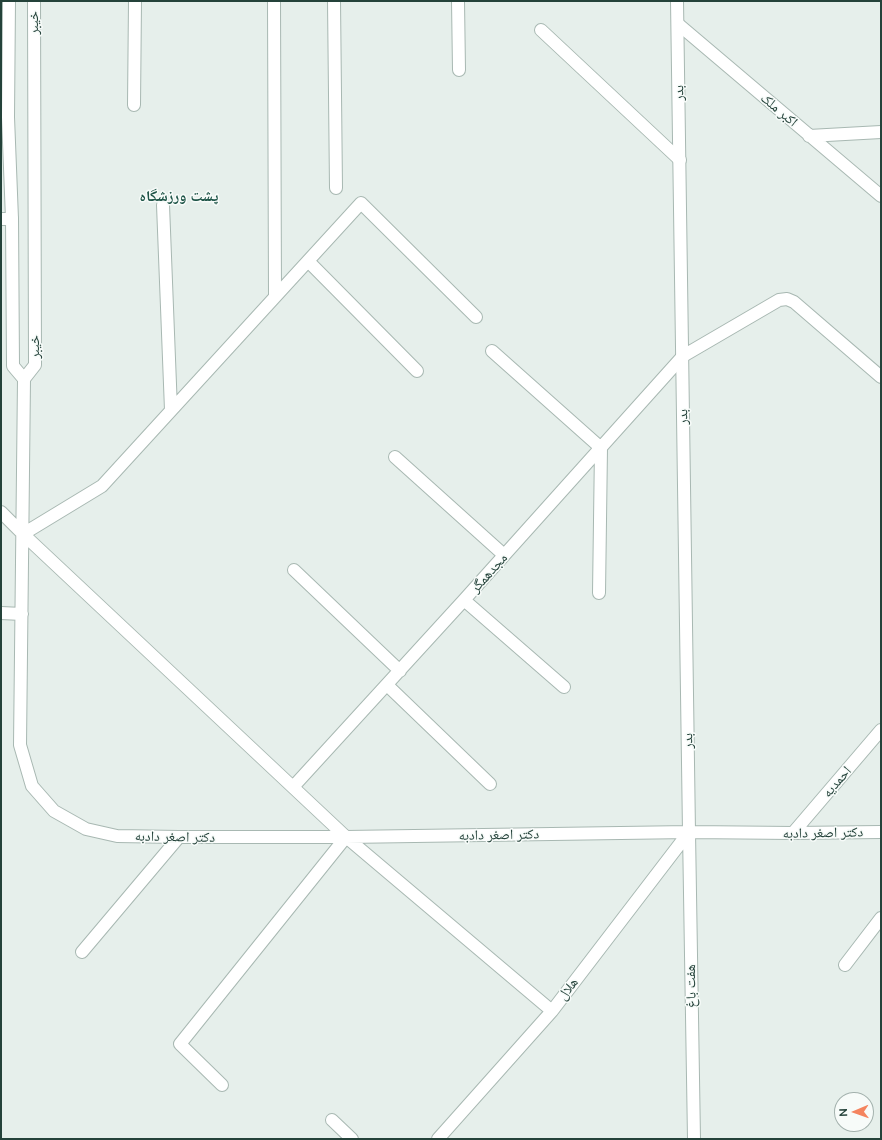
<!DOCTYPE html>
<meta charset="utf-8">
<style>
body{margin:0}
#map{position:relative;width:882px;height:1140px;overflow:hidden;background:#e6efeb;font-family:Mulish,sans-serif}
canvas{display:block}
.frame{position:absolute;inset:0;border:2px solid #24423a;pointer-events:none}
.north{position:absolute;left:834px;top:1092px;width:40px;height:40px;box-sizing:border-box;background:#f7fbf9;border:1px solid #a3b1ad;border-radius:50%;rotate:268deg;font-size:11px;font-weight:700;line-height:16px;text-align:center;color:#24423a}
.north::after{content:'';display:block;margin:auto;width:14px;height:18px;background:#f4845f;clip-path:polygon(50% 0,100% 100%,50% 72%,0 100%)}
</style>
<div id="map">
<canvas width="882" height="1140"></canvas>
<div class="frame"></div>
<div class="north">N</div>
</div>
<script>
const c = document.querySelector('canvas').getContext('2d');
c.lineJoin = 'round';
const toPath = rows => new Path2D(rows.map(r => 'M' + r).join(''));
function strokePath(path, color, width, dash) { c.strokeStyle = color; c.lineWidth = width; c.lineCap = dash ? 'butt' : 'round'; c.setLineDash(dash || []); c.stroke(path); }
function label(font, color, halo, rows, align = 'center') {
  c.font = font + ' Mulish,"Noto Naskh Arabic",sans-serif'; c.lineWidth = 3; c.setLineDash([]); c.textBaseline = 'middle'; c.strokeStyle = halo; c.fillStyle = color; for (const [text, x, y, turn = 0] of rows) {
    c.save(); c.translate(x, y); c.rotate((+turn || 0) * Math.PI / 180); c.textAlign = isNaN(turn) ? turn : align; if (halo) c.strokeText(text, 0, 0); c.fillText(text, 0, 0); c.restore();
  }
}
const minor = toPath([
 [274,1,275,297],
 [334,1,336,188],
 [458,1,459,70],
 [678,24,881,196],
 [541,30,680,160],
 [134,105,135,1],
 [809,136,881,132],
 [163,205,171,410],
 [1,219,12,219],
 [308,261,417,371],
 [492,351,601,448,599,593],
 [24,379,20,745,32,786,54,811,86,829,117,836,179,837,346,837,689,832,793,833,881,832],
 [395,457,504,555],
 [1,512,23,534,346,837,552,1011],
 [23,534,102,486,361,203,476,317],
 [294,570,400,671],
 [464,600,564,687],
 [1,613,22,614],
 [387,685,490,784],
 [293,787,464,600,683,356,779,300,787,299,794,302,881,377],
 [689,832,694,1139],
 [793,833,881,730],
 [82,952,179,837],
 [845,965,881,918],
 [222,1085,180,1044,346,837],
 [332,1120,352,1139],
 [438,1139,552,1011,689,832]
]);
const tertiary = toPath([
 [9,1,8,117,12,219,13,366,24,379,35,365,34,1],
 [677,1,689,832]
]);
strokePath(minor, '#a8b8b2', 14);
strokePath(tertiary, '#a8b8b2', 14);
strokePath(minor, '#fff', 12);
strokePath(tertiary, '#fff', 12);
label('14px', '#24423a', '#f7fbf9', [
 ["خیبر",34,23,-90],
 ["بدر",679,93,-91],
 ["اکبر ملک",779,110,40],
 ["خیبر",35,347,-90],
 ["بدر",683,417,-91],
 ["مجدهمگر",489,573,-48],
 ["بدر",688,741,-91],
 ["احمدیه",837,782,-49],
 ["دکتر اصغر دادبه",823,833,-1],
 ["دکتر اصغر دادبه",499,835,-1],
 ["دکتر اصغر دادبه",175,837,1],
 ["هفت باغ",691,986,-91],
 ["هلال",568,989,-52]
]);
label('bold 15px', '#1f5548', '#f7fbf9', [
 ["پشت ورزشگاه",179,196]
]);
</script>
